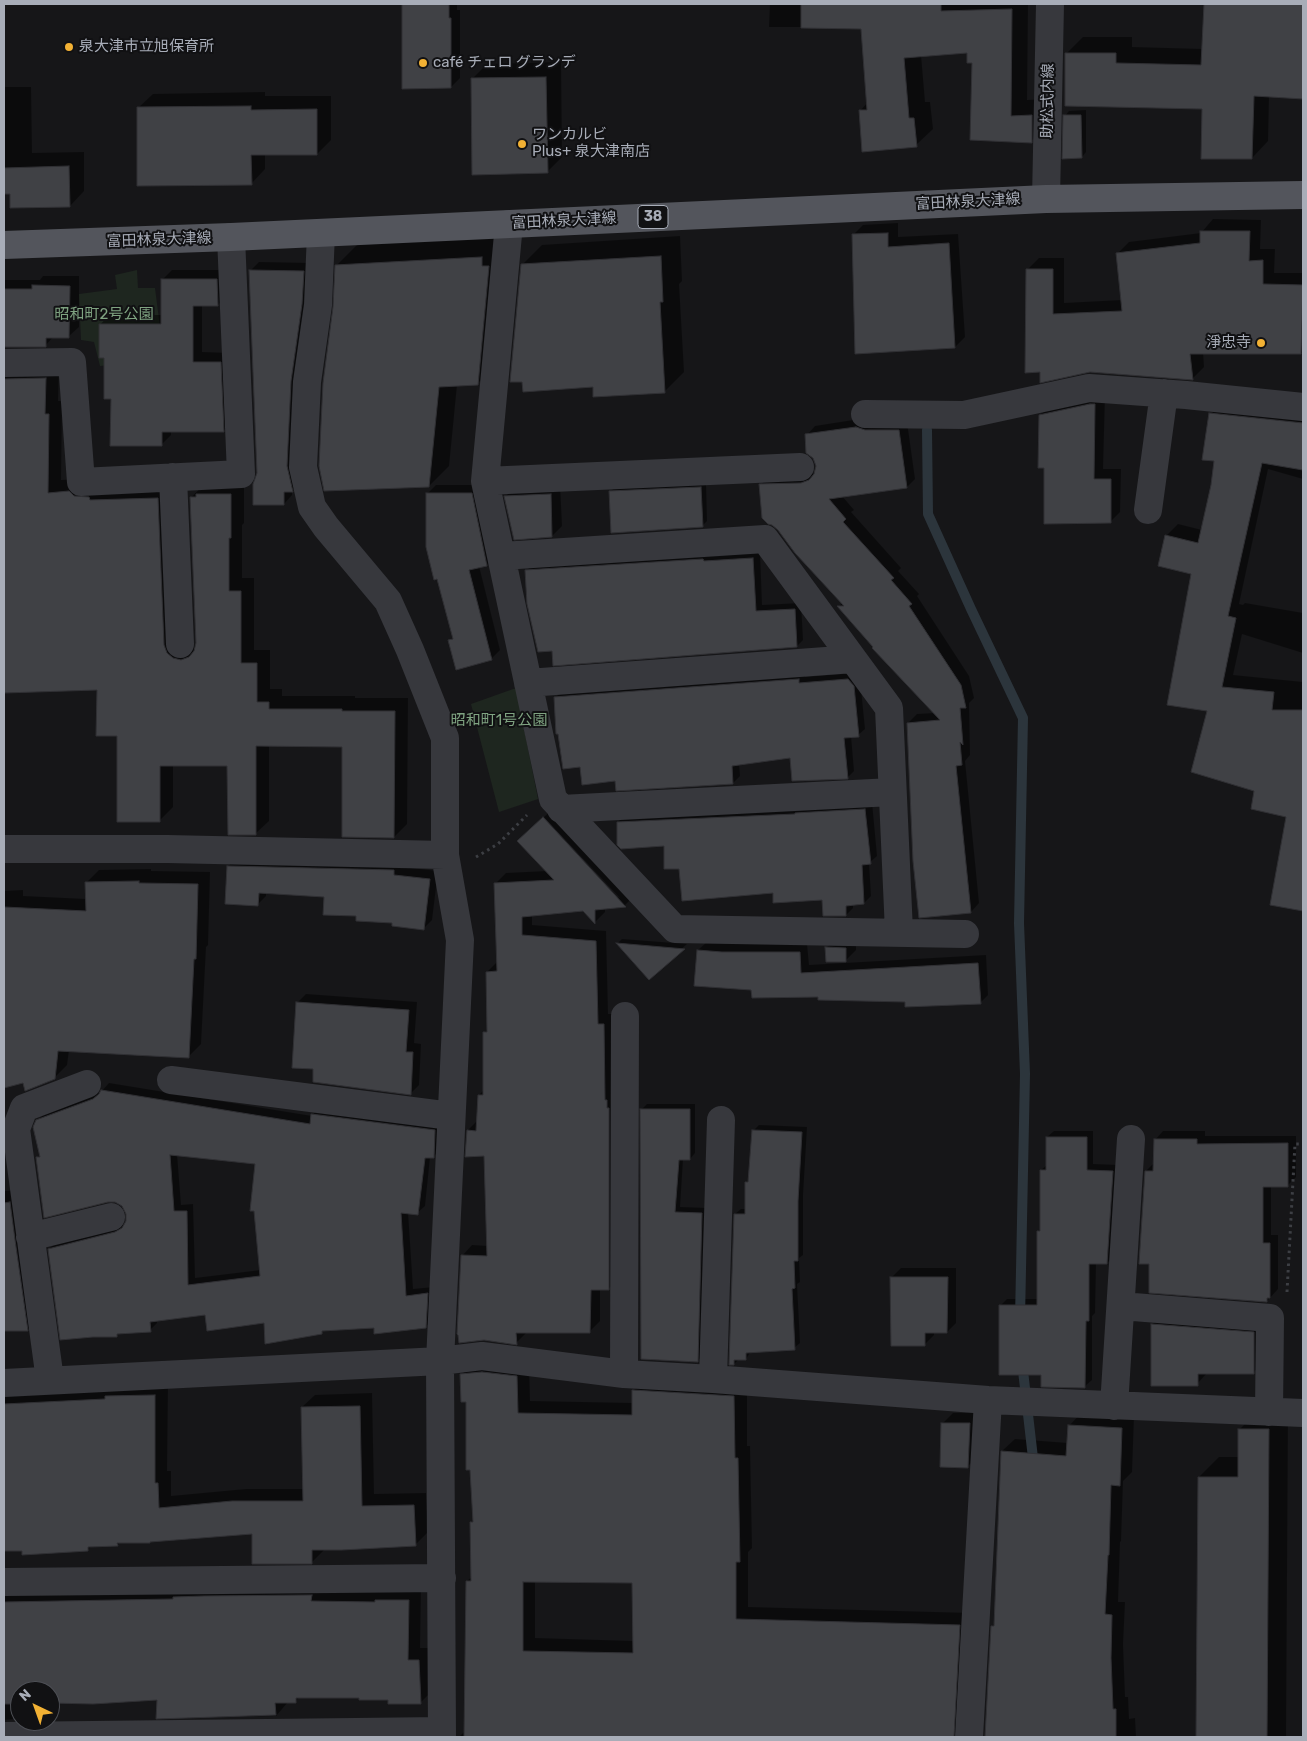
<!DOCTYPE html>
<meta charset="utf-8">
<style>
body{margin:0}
#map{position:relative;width:1307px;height:1741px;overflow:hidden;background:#161618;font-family:Rubik,sans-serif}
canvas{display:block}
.frame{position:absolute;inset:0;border:5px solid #a8adb8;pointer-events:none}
.north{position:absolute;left:10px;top:1681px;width:50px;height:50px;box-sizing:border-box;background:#111113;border:1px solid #4d4f55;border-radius:50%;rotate:318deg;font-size:14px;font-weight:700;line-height:20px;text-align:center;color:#a8adb8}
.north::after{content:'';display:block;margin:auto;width:18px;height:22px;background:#f2b134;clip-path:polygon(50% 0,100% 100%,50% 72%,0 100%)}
</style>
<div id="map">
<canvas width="1307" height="1741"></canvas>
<div class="frame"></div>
<div class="north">N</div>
</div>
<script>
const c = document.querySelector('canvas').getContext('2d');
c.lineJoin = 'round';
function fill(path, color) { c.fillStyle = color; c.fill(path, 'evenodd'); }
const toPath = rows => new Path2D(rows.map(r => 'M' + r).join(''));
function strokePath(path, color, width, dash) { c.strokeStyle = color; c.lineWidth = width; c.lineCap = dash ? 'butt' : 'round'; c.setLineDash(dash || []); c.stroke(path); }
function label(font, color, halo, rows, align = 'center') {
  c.font = font + ' Rubik,"Noto Sans JP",sans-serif'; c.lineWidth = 4; c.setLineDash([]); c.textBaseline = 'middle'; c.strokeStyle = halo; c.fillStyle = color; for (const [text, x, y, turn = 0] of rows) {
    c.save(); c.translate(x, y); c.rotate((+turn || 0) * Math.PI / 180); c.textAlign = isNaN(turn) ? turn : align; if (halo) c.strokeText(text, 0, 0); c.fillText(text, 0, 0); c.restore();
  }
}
fill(toPath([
 [137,270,138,288,155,288,160,327,119,364,100,366,94,342,81,340,79,294,117,289,115,275],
 [516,688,538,799,499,812,471,704]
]), '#1e261f');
fill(toPath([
 [403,4,457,4,457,10,460,10,460,78,451,87,403,87],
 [770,4,1028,4,1027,100,1048,99,1048,125,1031,141,971,139,974,62,968,52,921,55,925,102,930,102,933,129,916,145,860,111,868,102,862,27,769,27],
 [1205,4,1303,4,1303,98,1269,96,1268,141,1252,158,1204,108,1066,54,1083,37,1132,37,1132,47,1203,49],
 [561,62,562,157,547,172,472,79,487,64],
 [4,87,31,87,32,153,84,152,84,191,70,206,11,193,4,193],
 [265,92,265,96,331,96,331,140,317,154,265,154,265,169,251,184,138,108,153,94],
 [1086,110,1086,152,1082,157,1065,116,1069,111],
 [1213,219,1261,220,1260,249,1275,249,1274,273,1303,273,1303,353,1203,352,1204,367,1192,379,1090,371,1041,381,1027,270,1039,258,1064,258,1064,303,1122,300,1117,254,1129,242,1201,233],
 [898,223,898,237,958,234,965,337,955,347,853,235,863,225],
 [680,236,682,281,679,284,684,372,664,392,594,386,522,265,542,245],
 [502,237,498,363,478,383,457,385,449,466,429,486,335,307,337,265,357,245],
 [259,262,312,263,301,482,292,490,292,495,284,504,258,474,250,271],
 [172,270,226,270,227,295,218,305,202,305,202,352,230,353,233,422,223,431,171,431,171,435,161,445,112,398,100,325,109,315,162,315,163,279],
 [43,276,79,276,79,327,69,336,54,336,45,346,4,347,4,280,40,280],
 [59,365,58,401,62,401,61,480,83,479,171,485,187,645,196,647,197,644,191,498,204,484,244,481,244,523,242,525,242,578,254,578,254,650,270,650,270,689,282,689,282,696,355,696,355,698,408,698,407,824,394,837,344,745,269,745,269,821,255,834,228,765,173,765,173,807,159,821,98,689,4,691,4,376],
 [1105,394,1103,469,1121,469,1120,512,1110,522,1045,467,1040,415,1051,405],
 [1223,402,1303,410,1303,479,1268,469,1239,604,1243,605,1245,603,1303,613,1303,653,1242,634,1233,675,1303,682,1303,910,1271,904,1287,816,1256,791,1208,710,1193,573,1166,536,1178,524,1202,530,1212,485,1215,460,1211,414],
 [866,418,907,422,915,479,907,487,842,496,854,510,851,512,901,568,898,571,919,594,917,596,969,676,974,698,969,703,970,755,965,761,979,903,971,912,908,723,917,714,935,713,839,607,842,603,778,528,769,523,761,485,769,476,811,474,816,473,817,466,807,435,815,426],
 [706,483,707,521,702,526,610,492,615,487],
 [560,484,562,526,552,536,506,496,516,486],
 [436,485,480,485,496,555,486,565,479,566,500,650,491,659,450,641,453,637,427,494],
 [760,552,762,605,801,603,803,640,797,646,553,650,526,571,533,564],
 [805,672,805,677,855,673,860,679,865,729,858,735,851,736,854,771,848,777,792,757,739,763,740,776,733,783,617,780,581,765,556,697,563,690],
 [872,802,877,856,869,863,871,896,864,903,853,904,853,908,846,915,823,899,774,892,680,867,665,845,618,822,625,815],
 [554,808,635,895,625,905,605,907,605,912,595,922,584,909,532,914,532,925,606,931,608,1014,614,1014,619,1279,608,1289,600,1289,600,1321,589,1332,526,1333,516,1343,462,1256,472,1245,488,1246,485,1155,468,1130,478,1120,479,1095,484,1090,485,1032,488,1029,487,972,498,961,496,883,506,873,547,871,620,898,544,817],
 [237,858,402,867,438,871,432,920,424,928,358,914,325,895,266,892,266,896,257,905,228,866],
 [151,869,151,871,210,872,208,945,206,947,201,1044,188,1057,69,1050,67,1065,54,1078,11,994,4,994,4,891,23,890,23,896,86,899,86,883,99,870],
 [836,938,856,938,856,950,845,961,826,948],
 [622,939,687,944,649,978,618,943],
 [707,942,731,944,807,944,809,965,986,955,988,995,980,1003,819,996,753,989,698,950],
 [306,994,417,1002,414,1043,421,1044,419,1085,410,1094,315,1068,297,1003],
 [109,1083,312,1116,319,1107,442,1123,441,1149,433,1157,430,1157,425,1206,417,1213,408,1212,413,1289,434,1287,433,1320,425,1327,375,1326,325,1329,321,1333,266,1322,206,1314,157,1320,157,1323,150,1330,120,1332,116,1336,93,1336,49,1249,57,1242,124,1225,126,1224,127,1213,123,1205,37,1158,41,1154,37,1121,45,1113,101,1092],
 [177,1154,257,1163,261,1270,195,1278,193,1204,181,1205],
 [647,1104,695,1104,695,1153,690,1159,683,1159,680,1207,708,1208,703,1356,697,1361,642,1109],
 [759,1125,807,1127,803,1195,803,1255,799,1258,800,1282,797,1284,800,1343,794,1348,751,1351,746,1359,739,1359,734,1364,735,1214,741,1209,747,1209,746,1182,750,1179,753,1131],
 [1054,1131,1093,1131,1093,1164,1119,1165,1114,1256,1107,1263,1096,1263,1095,1313,1092,1316,1092,1380,1085,1386,1042,1374,1000,1306,1007,1299,1038,1299,1038,1231,1041,1229,1041,1170,1047,1165,1047,1137],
 [1163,1131,1205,1131,1205,1136,1296,1136,1296,1177,1287,1186,1271,1185,1271,1235,1278,1235,1278,1289,1267,1301,1146,1171,1154,1163,1155,1140],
 [22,1190,40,1317,27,1330,4,1330,4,1191],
 [901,1268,956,1268,956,1323,947,1332,934,1332,934,1335,925,1344,892,1277],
 [1162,1314,1264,1323,1263,1362,1253,1373,1207,1373,1197,1384,1152,1325],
 [474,1362,529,1364,530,1401,633,1403,633,1391,646,1378,747,1384,747,1446,750,1446,752,1548,748,1552,748,1607,972,1613,973,1737,459,1737,465,1731,467,1581,472,1577,471,1522,474,1519,467,1400,461,1375],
 [535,1580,633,1582,634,1641,535,1638],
 [168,1383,167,1471,171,1471,171,1496,246,1489,304,1489,302,1407,315,1395,372,1393,374,1494,426,1493,428,1532,415,1545,324,1550,312,1562,253,1533,121,1541,117,1545,92,1546,87,1550,4,1549,4,1391],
 [1259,1410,1288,1410,1286,1737,1197,1737,1199,1477,1219,1457,1239,1457,1239,1430],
 [953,1413,980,1413,978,1456,968,1466,943,1423],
 [1081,1413,1134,1416,1132,1472,1123,1481,1121,1541,1120,1542,1118,1602,1125,1602,1123,1644,1125,1697,1128,1697,1129,1719,1135,1718,1136,1737,986,1737,992,1626,995,1623,1002,1451,1015,1439,1068,1443,1069,1426],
 [421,1587,420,1648,432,1648,433,1690,420,1703,360,1697,300,1696,295,1702,288,1702,276,1716,157,1717,158,1699,50,1702,50,1691,20,1691,20,1714,15,1719,4,1720,4,1589]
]), '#0007');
strokePath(toPath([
 [927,430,928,514,971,609,1023,718,1019,923,1025,1074,1020,1318],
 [1022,1362,1033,1458,1033,1467]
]), '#2c353c', 10);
const building = toPath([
 [402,4,449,4,449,18,451,18,451,88,402,89,402,4],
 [801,4,941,4,941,11,1012,9,1011,116,1032,115,1032,143,970,140,972,63,967,63,967,53,904,58,909,118,914,118,917,147,862,152,859,110,867,110,861,29,801,28,801,4],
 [1204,4,1303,4,1303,99,1254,96,1252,159,1201,159,1202,109,1065,106,1065,53,1116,53,1116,63,1201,65,1204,4],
 [546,77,548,173,472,175,471,78,546,77],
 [251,106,251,110,317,109,317,155,251,155,252,185,137,186,137,107,251,106],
 [1063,115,1081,115,1082,158,1062,159,1063,115],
 [69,166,70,207,10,208,10,194,4,194,4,168,69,166],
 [1200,231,1250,231,1249,261,1263,260,1263,284,1303,285,1301,354,1190,354,1193,380,1090,372,1040,383,1040,372,1025,373,1026,269,1053,269,1053,314,1122,311,1116,253,1200,243,1200,231],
 [888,233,888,247,949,243,955,348,855,354,852,234,888,233],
 [661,256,663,302,660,302,665,393,593,397,593,387,523,392,522,382,510,382,521,264,661,256],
 [482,257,482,266,489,266,478,385,439,387,429,487,324,491,319,466,323,383,333,307,335,265,482,257],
 [249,270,304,271,302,304,291,381,287,466,293,492,284,492,284,505,253,505,253,484,257,473,249,270],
 [161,279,217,279,218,306,193,306,193,362,221,362,224,432,162,432,162,446,110,446,111,399,104,399,104,358,99,358,99,324,161,324,161,279],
 [32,285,70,286,69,338,46,338,46,347,4,347,4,289,32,289,32,285],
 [46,378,45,414,49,414,48,493,69,491,74,496,89,497,90,500,158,498,164,645,167,653,173,658,181,660,189,657,194,651,196,643,190,497,196,497,196,494,231,494,231,538,229,538,229,591,241,591,241,663,257,663,257,702,269,702,269,709,342,709,342,711,395,711,394,838,342,837,342,747,256,746,256,835,228,835,227,766,160,766,160,822,117,822,117,736,96,736,97,690,4,693,4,379,46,378],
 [1090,404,1095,404,1094,479,1111,479,1111,523,1044,524,1044,468,1038,468,1039,415,1090,404],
 [1209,413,1303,423,1303,470,1262,463,1228,616,1236,618,1222,687,1274,692,1272,710,1303,710,1303,911,1270,905,1286,817,1251,809,1254,791,1191,772,1207,711,1167,705,1191,574,1158,566,1165,535,1198,543,1211,485,1214,461,1202,460,1209,413],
 [856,427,865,430,899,430,907,488,829,499,846,519,843,522,894,578,891,580,912,604,909,606,961,685,966,708,960,708,963,745,960,742,962,765,956,766,971,913,919,918,913,861,907,723,940,720,872,648,873,647,837,606,844,606,795,553,778,530,772,525,768,524,762,518,759,484,801,483,809,480,814,474,816,466,813,458,806,453,805,434,856,427],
 [701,487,703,527,611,533,609,491,701,487],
 [426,493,472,493,487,566,469,570,492,660,456,670,448,640,453,639,437,579,434,580,426,547,426,493],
 [551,494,552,537,514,540,504,496,551,494],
 [753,558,756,611,795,609,797,647,553,666,552,651,538,652,527,604,525,570,703,559,704,561,753,558],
 [799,679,799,683,848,679,854,686,859,737,844,738,848,779,792,781,790,758,732,766,733,784,616,791,615,781,582,785,580,767,563,769,558,734,556,734,554,697,799,679],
 [865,809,871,864,862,865,864,904,846,906,846,916,823,916,822,900,773,903,773,893,682,901,679,869,664,869,664,846,621,849,617,845,617,822,795,814,795,813,865,809],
 [543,817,626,907,595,910,595,924,583,911,522,917,522,935,596,941,598,1024,604,1024,605,1100,607,1100,607,1108,609,1108,609,1290,591,1290,590,1333,516,1333,517,1345,484,1340,459,1343,458,1335,457,1334,461,1255,487,1256,484,1156,465,1157,467,1130,476,1131,478,1095,483,1095,483,1032,487,1032,486,972,497,971,494,883,554,880,517,841,543,817],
 [227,866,394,870,394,875,430,879,424,930,392,926,392,923,356,921,356,916,323,915,324,897,259,893,258,906,225,904,227,866],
 [139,881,139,883,198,884,196,959,194,959,189,1058,58,1051,55,1079,25,1091,23,1083,4,1088,4,907,86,911,85,882,139,881],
 [616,943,685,949,649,980,616,943],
 [825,947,846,948,846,962,826,962,825,947],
 [697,950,722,952,800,952,801,973,978,963,981,1004,905,1007,905,1002,818,1000,818,997,752,998,751,990,694,986,697,950],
 [296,1002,409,1010,406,1052,413,1052,411,1095,313,1082,313,1069,292,1068,296,1002],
 [101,1090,310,1124,311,1114,435,1130,434,1158,425,1158,418,1215,401,1213,406,1296,428,1293,426,1328,374,1334,374,1328,322,1331,322,1334,265,1344,264,1323,207,1331,205,1315,150,1322,151,1332,117,1334,117,1337,93,1337,60,1340,48,1249,115,1232,122,1228,126,1221,126,1214,122,1206,115,1202,108,1202,44,1218,36,1157,40,1157,33,1127,36,1120,93,1099,99,1094,101,1090],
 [170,1155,255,1164,250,1211,254,1211,260,1276,188,1285,187,1211,174,1211,170,1155],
 [640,1109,690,1109,690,1160,679,1160,675,1212,702,1213,698,1362,641,1359,640,1109],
 [752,1130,802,1132,798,1201,798,1261,794,1261,795,1288,792,1289,795,1350,746,1353,746,1360,734,1360,734,1365,729,1365,734,1214,745,1214,745,1182,748,1182,752,1130],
 [1046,1137,1087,1137,1087,1170,1113,1171,1107,1264,1089,1264,1089,1321,1086,1321,1085,1388,1041,1387,1041,1375,999,1375,999,1305,1037,1305,1037,1231,1040,1231,1040,1170,1046,1170,1046,1137],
 [1154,1139,1197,1139,1197,1144,1288,1143,1288,1187,1263,1187,1263,1243,1270,1243,1270,1298,1267,1298,1267,1302,1149,1293,1149,1264,1139,1264,1145,1171,1153,1171,1154,1139],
 [10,1202,15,1240,28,1331,4,1331,4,1203,10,1202],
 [890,1277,948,1277,947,1333,925,1333,925,1346,891,1346,890,1277],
 [1151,1324,1254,1332,1254,1374,1198,1374,1198,1386,1151,1386,1151,1324],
 [482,1372,517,1376,518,1413,632,1415,632,1390,734,1396,735,1458,738,1458,740,1562,736,1562,736,1619,960,1625,954,1737,464,1737,466,1581,471,1581,470,1522,473,1522,470,1470,466,1470,466,1402,461,1402,460,1374,482,1372],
 [523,1582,632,1583,633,1653,523,1651,523,1582],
 [155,1395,155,1483,158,1483,159,1508,232,1501,303,1501,301,1407,360,1406,362,1506,414,1505,416,1546,342,1550,312,1550,312,1564,252,1564,252,1534,150,1542,150,1543,117,1543,118,1546,88,1547,88,1551,22,1555,22,1551,4,1551,4,1404,105,1399,105,1396,155,1395],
 [941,1423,970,1423,968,1468,940,1467,941,1423],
 [1068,1425,1122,1428,1120,1486,1111,1485,1109,1555,1108,1555,1105,1614,1112,1615,1111,1658,1113,1709,1116,1709,1116,1737,985,1737,991,1626,994,1626,1001,1451,1066,1456,1068,1425],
 [1238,1429,1269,1429,1267,1737,1196,1737,1198,1477,1238,1477,1238,1429],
 [312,1595,311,1601,375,1602,375,1600,409,1600,408,1660,419,1660,421,1704,388,1704,388,1700,359,1700,359,1698,296,1698,296,1703,275,1703,276,1715,156,1719,157,1700,93,1704,50,1703,50,1691,20,1691,20,1704,4,1704,4,1602,173,1599,173,1597,204,1596,312,1595]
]);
fill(building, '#404145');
strokePath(building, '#303034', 1);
strokePath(toPath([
 [476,857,498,844,527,815],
 [1287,1292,1295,1144,1303,1144]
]), '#3d3f44', 3, [2.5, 4]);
strokePath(toPath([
 [1046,199,1050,4],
 [509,224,485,481,553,799,675,929,965,934],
 [321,233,318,305,307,382,303,467,312,507,326,527,388,601,410,650,445,738,445,855,460,940,440,1361,442,1737],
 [4,363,72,362,81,482,241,474,231,237],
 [865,414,964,415,1089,388,1186,395,1303,407],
 [173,477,180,644],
 [485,481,800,467],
 [1148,510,1164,393],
 [502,556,765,539,889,708,899,932],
 [528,683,853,659],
 [561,809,892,792],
 [4,849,167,849,445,855],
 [171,1080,451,1116],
 [30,1237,111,1217],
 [1121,1306,1270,1318,1269,1412],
 [624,1374,625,1016],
 [713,1379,721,1120],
 [50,1380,16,1129,24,1108,87,1084],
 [4,1383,440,1361,482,1356,624,1374,713,1379,988,1400,1303,1413],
 [1114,1406,1131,1139],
 [4,1582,442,1578],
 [4,1736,442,1731],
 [969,1737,988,1400]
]), '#37383d', 28);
strokePath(toPath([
 [4,245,231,237,1046,199,1303,195]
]), '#53555c', 28);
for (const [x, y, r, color] of [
 [69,47,5,"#f2b134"],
 [423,63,5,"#f2b134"],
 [522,144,5,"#f2b134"],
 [1261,343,5,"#f2b134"]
]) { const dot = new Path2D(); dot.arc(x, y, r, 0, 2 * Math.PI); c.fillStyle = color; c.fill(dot); strokePath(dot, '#111113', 2); }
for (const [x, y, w] of [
 [653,217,30]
]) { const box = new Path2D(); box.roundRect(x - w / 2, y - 11.5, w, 23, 4); c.fillStyle = '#111113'; c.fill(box); strokePath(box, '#a8adb8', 1); }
label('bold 14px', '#a8adb8', null, [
 ["38",653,217]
]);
label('15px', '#a8adb8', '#111113', [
 ["泉大津市立旭保育所",79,47],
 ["café チェロ グランデ",433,63],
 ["ワンカルビ",532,135],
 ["Plus+ 泉大津南店",532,152],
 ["淨忠寺",1251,343,"right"]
], 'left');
label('15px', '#a8adb8', '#111113', [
 ["助松式内線",1048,101,-89],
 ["富田林泉大津線",968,202,-3],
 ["富田林泉大津線",564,221,-3],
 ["富田林泉大津線",159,240,-2]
]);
label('15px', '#7fa381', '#111113', [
 ["昭和町2号公園",104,315],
 ["昭和町1号公園",499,721]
]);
</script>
